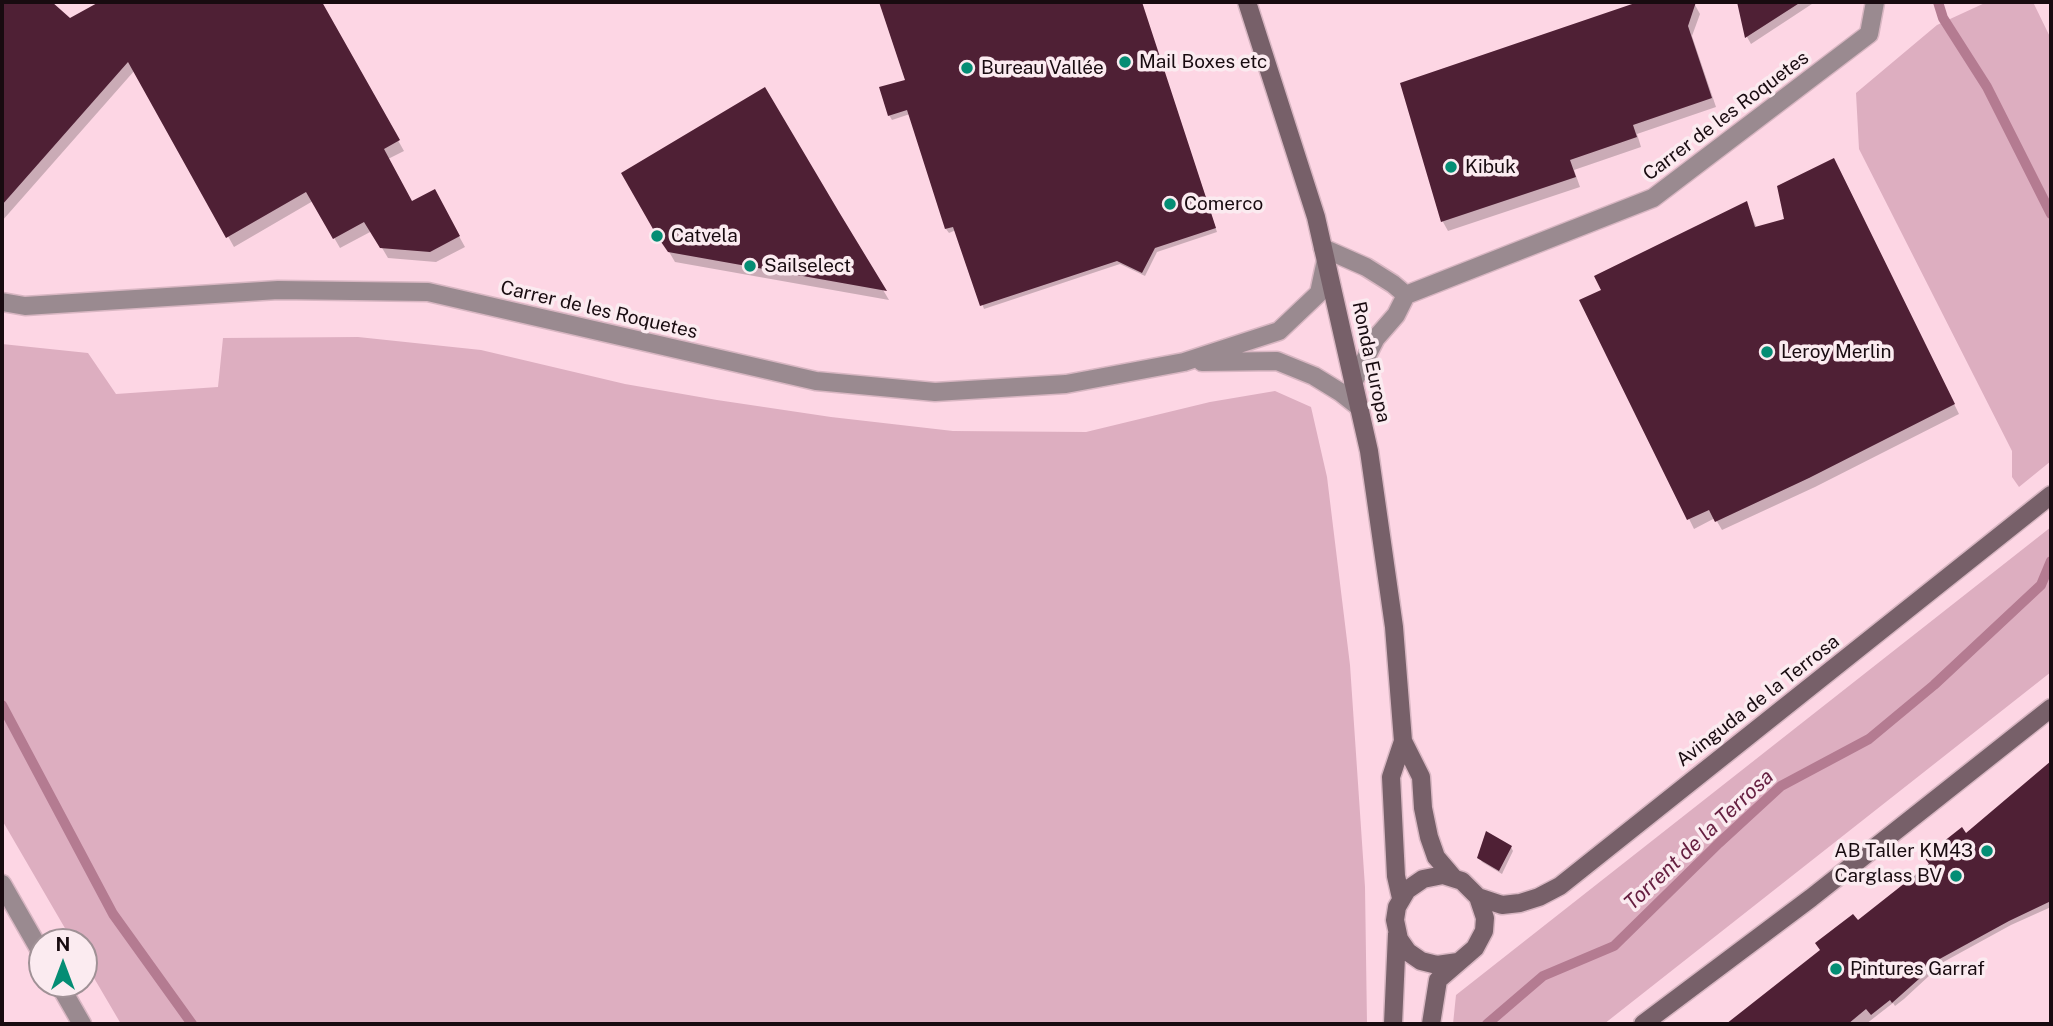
<!DOCTYPE html>
<meta charset="utf-8">
<style>
body{margin:0}
#map{position:relative;width:2053px;height:1026px;overflow:hidden;background:#fdd6e4;font-family:"Public Sans",sans-serif}
canvas{display:block}
.frame{position:absolute;inset:0;border:4px solid #180b10;pointer-events:none}
.north{position:absolute;left:28px;top:928px;width:70px;height:70px;box-sizing:border-box;background:#fbebf0;border:2px solid #a09196;border-radius:50%;rotate:0deg;font-size:19px;font-weight:700;line-height:28px;text-align:center;color:#180b10}
.north::after{content:'';display:block;margin:auto;width:24px;height:32px;background:#048d74;clip-path:polygon(50% 0,100% 100%,50% 72%,0 100%)}
</style>
<div id="map">
<canvas width="2053" height="1026"></canvas>
<div class="frame"></div>
<div class="north">N</div>
</div>
<script>
const c = document.querySelector('canvas').getContext('2d');
c.lineJoin = 'round';
function fill(path, color) { c.fillStyle = color; c.fill(path, 'evenodd'); }
const toPath = rows => new Path2D(rows.map(r => 'M' + r).join(''));
function strokePath(path, color, width, dash) { c.strokeStyle = color; c.lineWidth = width; c.lineCap = dash ? 'butt' : 'round'; c.setLineDash(dash || []); c.stroke(path); }
function label(font, color, halo, rows, align = 'center') {
  c.font = font + ' "Public Sans",sans-serif'; c.lineWidth = 7; c.setLineDash([]); c.textBaseline = 'middle'; c.strokeStyle = halo; c.fillStyle = color; for (const [text, x, y, turn = 0] of rows) {
    c.save(); c.translate(x, y); c.rotate((+turn || 0) * Math.PI / 180); c.textAlign = isNaN(turn) ? turn : align; if (halo) c.strokeText(text, 0, 0); c.fillText(text, 0, 0); c.restore();
  }
}
fill(toPath([
 [1987,2,2033,2,2051,39,2051,461,2019,487,2012,477,2012,451,1859,149,1856,93,1937,25],
 [358,337,481,350,625,384,717,400,831,417,953,431,1086,432,1210,402,1275,391,1311,407,1327,477,1350,665,1365,887,1367,1024,121,1024,84,961,84,942,73,942,2,820,2,344,88,353,116,394,218,387,223,338],
 [2051,527,2051,672,1604,1024,1453,1024,1456,995]
]), '#ddaec0');
fill(toPath([
 [2,2,50,2,70,20,103,2,320,2,404,151,388,159,412,203,434,191,465,247,436,262,388,258,372,231,340,248,313,201,234,247,135,70,2,221],
 [900,2,1141,2,1217,232,1157,252,1145,276,1120,264,984,309,956,230,949,233,946,229,910,114,892,120,889,115,907,81,883,7],
 [1643,2,1686,2,1695,5,1700,14,1692,36,1716,107,1637,134,1641,147,1574,170,1580,187,1448,231,1443,222,1402,84],
 [1739,2,1815,2,1751,44,1747,37],
 [764,89,889,300,675,262,623,173],
 [1839,169,1959,414,1815,487,1722,530,1715,518,1694,529,1582,301,1604,291,1746,203,1757,228,1786,220],
 [2051,765,2051,907,2011,925,1927,971,1930,975,1904,999,1895,1006,1893,1003,1866,1024,1728,1024,1966,836],
 [1511,847,1513,851,1502,874,1482,862,1479,857]
]), '#0003');
strokePath(toPath([
 [1938,2,1943,18,1987,87,2051,214],
 [2,705,113,914,192,1024],
 [1487,1024,1543,976,1614,946,1719,843,1781,786,1869,739,1934,685,2041,585,2051,561]
]), '#b47b91', 10);
fill(toPath([
 [2,2,52,2,70,18,99,2,322,2,400,140,384,149,412,201,435,189,460,236,430,252,380,248,364,222,333,239,306,192,226,238,128,62,2,205],
 [879,2,1142,2,1216,228,1155,248,1142,273,1117,261,980,306,953,227,945,229,907,110,888,116,879,87,905,80],
 [1638,2,1696,2,1688,26,1712,98,1633,125,1637,137,1570,160,1576,177,1441,222,1400,83],
 [1737,2,1801,2,1745,38],
 [765,87,839,212,887,291,668,252,657,236,621,173],
 [1834,158,1955,404,1809,478,1715,522,1709,510,1687,520,1579,300,1601,290,1594,276,1747,201,1755,227,1784,219,1777,186],
 [2051,761,2051,901,2009,921,1925,967,1929,970,1892,1003,1890,1000,1871,1015,1866,1009,1848,1024,1726,1024,1820,950,1815,943,1853,914,1858,920,1929,864,1924,857,1962,827,1966,833],
 [1486,831,1512,846,1499,871,1477,858]
]), '#4f2035');
const street = toPath([
 [1323,248,1366,267,1393,284,1406,295],
 [2,302,25,306,278,290,428,292,816,381,935,392,1066,384,1184,362,1279,331,1319,293,1326,260],
 [1202,362,1277,361,1314,376,1340,392,1359,407],
 [1353,383,1376,338,1396,315,1406,295,1653,198,1869,34,1875,2],
 [2,884,42,954],
 [59,984,82,1024]
]);
const secondary = toPath([
 [1247,2,1316,217,1369,451,1394,627,1403,741,1421,777,1423,808,1429,837,1436,857,1453,877],
 [1478,897,1502,905,1520,903,1539,897,1560,886,2051,495],
 [1401,898,1396,876,1391,777,1403,741],
 [1393,1024,1397,934],
 [1431,1024,1438,980,1475,948,1484,931,1485,918,1478,897,1462,881,1443,875,1423,879,1407,890,1397,907,1395,920,1399,939,1408,952,1421,961,1437,965,1458,962],
 [1643,1024,1811,898,2051,708]
]);
strokePath(street, '#d8b6c2', 21);
strokePath(secondary, '#d8b6c2', 21);
strokePath(street, '#9a8a90', 18);
strokePath(secondary, '#776069', 18);
for (const [x, y, r, color] of [
 [1125,62,7,"#048d74"],
 [967,68,7,"#048d74"],
 [1451,167,7,"#048d74"],
 [1170,204,7,"#048d74"],
 [657,236,7,"#048d74"],
 [750,266,7,"#048d74"],
 [1767,352,7,"#048d74"],
 [1987,851,7,"#048d74"],
 [1956,876,7,"#048d74"],
 [1836,969,7,"#048d74"]
]) { const dot = new Path2D(); dot.arc(x, y, r, 0, 2 * Math.PI); c.fillStyle = color; c.fill(dot); strokePath(dot, '#fbebf0', 2.5); }
label('19px', '#180b10', '#fbebf0', [
 ["Mail Boxes etc",1139,62],
 ["Bureau Vallée",981,68],
 ["Kibuk",1465,167],
 ["Comerco",1184,204],
 ["Catvela",671,236],
 ["Sailselect",764,266],
 ["Leroy Merlin",1781,352],
 ["AB Taller KM43",1973,851,"right"],
 ["Carglass BV",1942,876,"right"],
 ["Pintures Garraf",1850,969]
], 'left');
label('19px', '#180b10', '#fbebf0', [
 ["Carrer de les Roquetes",1726,116,-37],
 ["Carrer de les Roquetes",599,310,13],
 ["Ronda Europa",1371,362,78],
 ["Avinguda de la Terrosa",1758,701,-38]
]);
label('italic 21px', '#662041', '#fbebf0', [
 ["Torrent de la Terrosa",1699,840,-43]
]);
</script>
